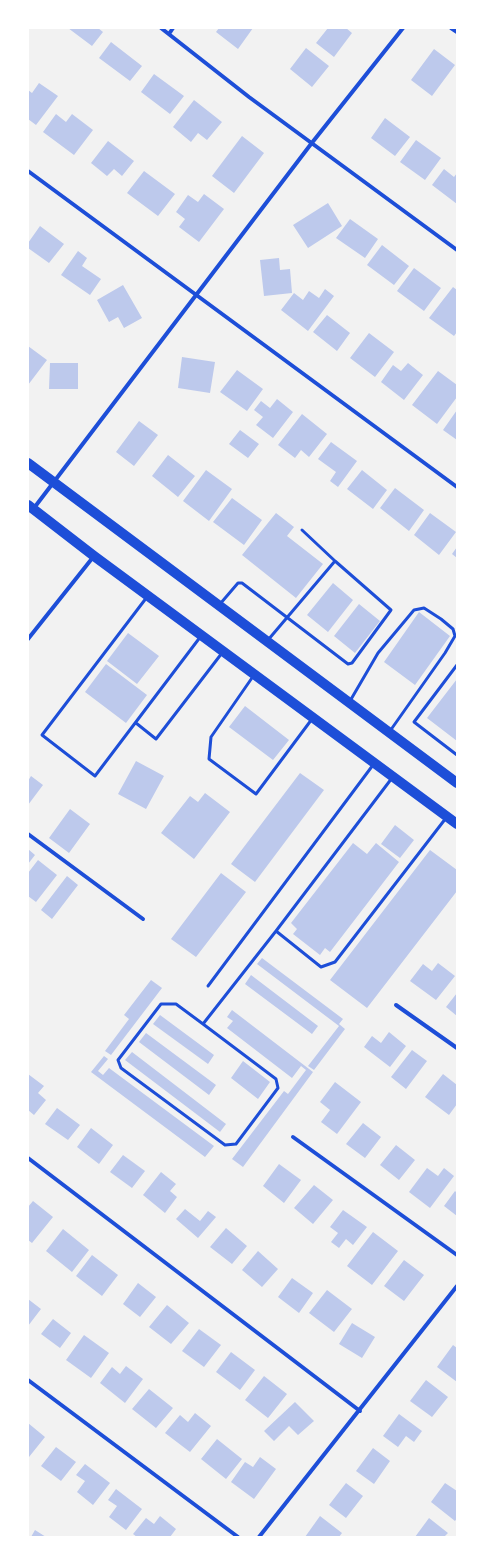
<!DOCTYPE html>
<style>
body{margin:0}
#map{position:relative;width:485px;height:1565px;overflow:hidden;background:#f2f2f2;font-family:"Libre Baskerville",serif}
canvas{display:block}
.frame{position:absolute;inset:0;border:29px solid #fff;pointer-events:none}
</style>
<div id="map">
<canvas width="485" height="1565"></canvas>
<div class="frame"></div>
</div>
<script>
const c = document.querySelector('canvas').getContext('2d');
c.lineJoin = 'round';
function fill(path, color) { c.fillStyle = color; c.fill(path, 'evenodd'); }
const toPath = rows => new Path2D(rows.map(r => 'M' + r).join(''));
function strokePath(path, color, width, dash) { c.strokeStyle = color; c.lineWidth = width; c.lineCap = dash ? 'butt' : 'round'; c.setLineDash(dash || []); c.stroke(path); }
fill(toPath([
 [68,28,98,28,103,32,92,46],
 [219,28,253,28,238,49,216,32],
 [328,28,346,28,352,33,334,57,316,43],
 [111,42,142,66,130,81,99,58],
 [306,48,329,66,312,87,290,69],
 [434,49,455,65,432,96,411,80],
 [154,74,184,96,170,114,141,92],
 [39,83,58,96,36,125,28,119,28,90,32,93],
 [194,100,222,122,207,140,198,133,191,142,173,127],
 [56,114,66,122,72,114,93,130,74,155,43,132],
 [385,118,410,137,395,156,371,138],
 [242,136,264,153,234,193,212,176],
 [416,140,441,158,425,180,400,162],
 [108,141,134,161,122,176,114,169,107,176,91,163],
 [444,169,454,177,457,173,457,204,432,185],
 [144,171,175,194,158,216,127,193],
 [204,194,224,209,199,242,179,227,185,219,176,212,188,195,198,202],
 [328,203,342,226,308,248,293,225],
 [350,219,378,239,365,258,336,238],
 [40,226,64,244,49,263,28,248,28,243],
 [382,245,409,266,394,285,367,265],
 [78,251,87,258,82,266,101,279,90,295,61,275],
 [279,258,280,270,290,269,292,293,264,296,260,260],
 [414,268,441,288,424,311,397,291],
 [123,285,142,318,124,328,118,317,109,322,97,300],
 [453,287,457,290,457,332,454,336,429,318],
 [325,289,334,296,308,331,281,310,294,293,303,300,309,291,319,298],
 [327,315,350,333,337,351,313,332],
 [369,333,394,352,375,377,350,358],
 [28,346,47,360,28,385],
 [182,357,215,362,210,393,178,388],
 [50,363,78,363,78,389,49,389],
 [408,363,423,375,404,400,381,382,393,365,401,371],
 [237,370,263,389,247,411,220,392],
 [438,371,457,385,457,397,437,424,412,405],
 [277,399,293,412,273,438,256,425,263,417,254,410,261,401,270,408],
 [457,410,457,440,443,430],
 [302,414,327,434,309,457,301,450,295,458,278,445],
 [139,421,158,435,134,466,116,452],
 [240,430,259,444,248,458,229,444],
 [331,442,357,461,338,487,330,481,336,472,318,459],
 [168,455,195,476,178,497,152,476],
 [206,470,232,489,209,521,183,501],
 [362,470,387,490,373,509,347,489],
 [395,488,424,510,409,531,380,508],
 [232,498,262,520,244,545,213,522],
 [276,513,294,527,287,536,323,564,296,598,242,555],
 [430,513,456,532,439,555,414,535],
 [457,547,457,558,452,554],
 [333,583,353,600,328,632,307,615],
 [359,604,380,621,355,653,334,636],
 [419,612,450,636,415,685,384,662],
 [128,633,159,656,137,684,107,661],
 [106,664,147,695,126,723,85,692],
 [457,679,457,741,427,718],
 [245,706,289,740,273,760,229,727],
 [136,761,164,776,146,809,118,794],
 [300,773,324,790,255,882,231,864],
 [31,776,43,785,28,805,28,781],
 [205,793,230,812,194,859,161,833,190,796,198,802],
 [70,809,90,824,69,853,49,838],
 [395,825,414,840,400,858,381,844],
 [353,843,367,854,376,843,399,862,330,952,325,948,320,955,293,934,297,929,291,923],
 [28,849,35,855,28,864],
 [430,850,457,870,457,891,367,1008,330,980],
 [38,860,57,875,36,902,28,896,28,873],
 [221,873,246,892,196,957,171,939],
 [67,876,78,885,52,919,41,910],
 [262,958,343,1019,339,1024,345,1029,314,1070,308,1066,339,1026,257,964],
 [438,963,455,976,436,1000,410,981,423,964,432,971],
 [251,975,318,1026,312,1034,245,984],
 [151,980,162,988,111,1055,105,1051,129,1019,124,1015],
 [457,993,457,1016,446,1007],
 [232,1010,313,1072,243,1167,232,1159,284,1091,288,1094,306,1070,301,1066,292,1078,227,1028,233,1021,227,1017],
 [160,1015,214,1055,208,1064,153,1024],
 [389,1032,406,1046,390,1067,364,1047,372,1036,381,1043],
 [146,1033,216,1085,209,1095,139,1042],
 [412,1050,427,1061,406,1089,391,1077],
 [132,1052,226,1124,220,1132,125,1060],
 [104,1056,108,1059,98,1071,103,1075,109,1068,214,1146,205,1157,91,1072],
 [243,1061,270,1082,258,1099,231,1078],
 [28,1074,44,1086,38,1093,46,1100,34,1115,28,1110],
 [443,1074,457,1085,457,1104,449,1115,425,1097],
 [335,1082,361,1102,337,1134,321,1122,330,1110,320,1102],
 [57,1108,80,1125,68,1140,45,1124],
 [363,1123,381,1137,365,1158,346,1144],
 [91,1128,113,1145,99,1164,77,1147],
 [396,1145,415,1160,399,1180,380,1165],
 [123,1155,145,1171,132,1188,110,1172],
 [279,1164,301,1180,284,1203,263,1186],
 [427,1168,438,1176,444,1168,454,1176,430,1208,409,1192],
 [161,1172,176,1184,170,1191,177,1197,165,1213,143,1195],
 [314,1185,333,1200,313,1224,294,1208],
 [455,1191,457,1193,457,1216,444,1206],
 [33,1201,53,1217,32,1243,28,1240,28,1207],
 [185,1209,200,1221,208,1211,216,1217,198,1238,176,1219],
 [343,1210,367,1227,353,1245,346,1239,339,1248,331,1242,338,1233,330,1227],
 [226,1228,247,1246,232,1264,210,1247],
 [63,1229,89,1250,72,1272,46,1251],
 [373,1232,398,1251,372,1285,347,1266],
 [258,1251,278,1269,262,1287,242,1270],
 [92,1255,118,1275,102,1296,76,1276],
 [404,1260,424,1275,404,1301,384,1286],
 [292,1278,313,1293,299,1313,278,1297],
 [138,1283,156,1297,140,1317,123,1304],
 [327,1290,352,1309,334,1332,309,1313],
 [28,1299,41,1309,28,1326],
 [167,1305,189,1323,171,1344,149,1327],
 [53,1319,71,1333,60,1348,41,1334],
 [352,1323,375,1337,362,1358,339,1344],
 [199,1329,221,1345,204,1367,182,1351],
 [84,1335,109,1353,91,1378,66,1360],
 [453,1345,457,1348,457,1382,437,1367],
 [231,1352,255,1370,240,1390,216,1372],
 [126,1366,143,1379,125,1403,100,1383,112,1367,120,1374],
 [264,1376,287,1394,268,1418,245,1400],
 [426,1380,448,1397,432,1417,410,1401],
 [149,1389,173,1408,156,1428,132,1409],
 [295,1402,314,1421,298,1435,289,1426,274,1441,264,1431],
 [195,1413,211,1426,190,1452,165,1433,180,1415,188,1422],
 [399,1414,422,1431,414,1442,406,1436,398,1447,383,1436],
 [28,1423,45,1437,29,1457,28,1456],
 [217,1439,242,1459,226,1479,201,1459],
 [56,1447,76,1462,61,1481,41,1466],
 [373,1448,390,1461,374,1484,356,1471],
 [260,1457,276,1469,254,1499,231,1482,245,1462,253,1467],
 [85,1464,110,1483,93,1505,77,1492,85,1481,76,1475],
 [346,1483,363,1496,346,1518,329,1505],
 [445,1483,457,1491,457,1518,455,1521,431,1502],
 [116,1489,142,1509,126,1530,109,1517,117,1506,108,1500],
 [160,1516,176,1529,170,1537,137,1537,133,1534,146,1518,154,1524],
 [320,1516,342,1533,339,1537,305,1537],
 [429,1518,448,1533,444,1537,415,1537],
 [35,1530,46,1537,31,1537]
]), '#bdc9ec');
strokePath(toPath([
 [147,597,42,735,95,776,201,636],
 [220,604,238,583,242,583,348,664,352,663,391,610,335,561],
 [268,640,335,561,302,530],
 [457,665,414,722,457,755],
 [254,675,211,737,209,759,256,794,312,719],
 [350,701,378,653,414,610,424,608,441,619,453,629,455,636,445,653,390,731],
 [136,723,156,739,222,653],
 [392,778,276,931,321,967,335,962,446,818],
 [208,986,373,765],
 [203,1024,276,1079,278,1088,236,1144,225,1145,121,1068,118,1060,161,1004,176,1004,203,1024,276,931]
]), '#1d4ed8', 3);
strokePath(toPath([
 [161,28,249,97,457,250],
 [451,28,457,32],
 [169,34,173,28],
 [28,171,457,487],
 [34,508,311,144,403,28],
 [28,639,94,556],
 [28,834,143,919],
 [396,1005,457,1048],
 [293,1137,457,1255],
 [28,1158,360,1411],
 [28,1380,238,1537],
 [259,1537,457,1286]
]), '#1d4ed8', 4);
strokePath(toPath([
 [28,463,457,783],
 [28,505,94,556,457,824]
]), '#1d4ed8', 10);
</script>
